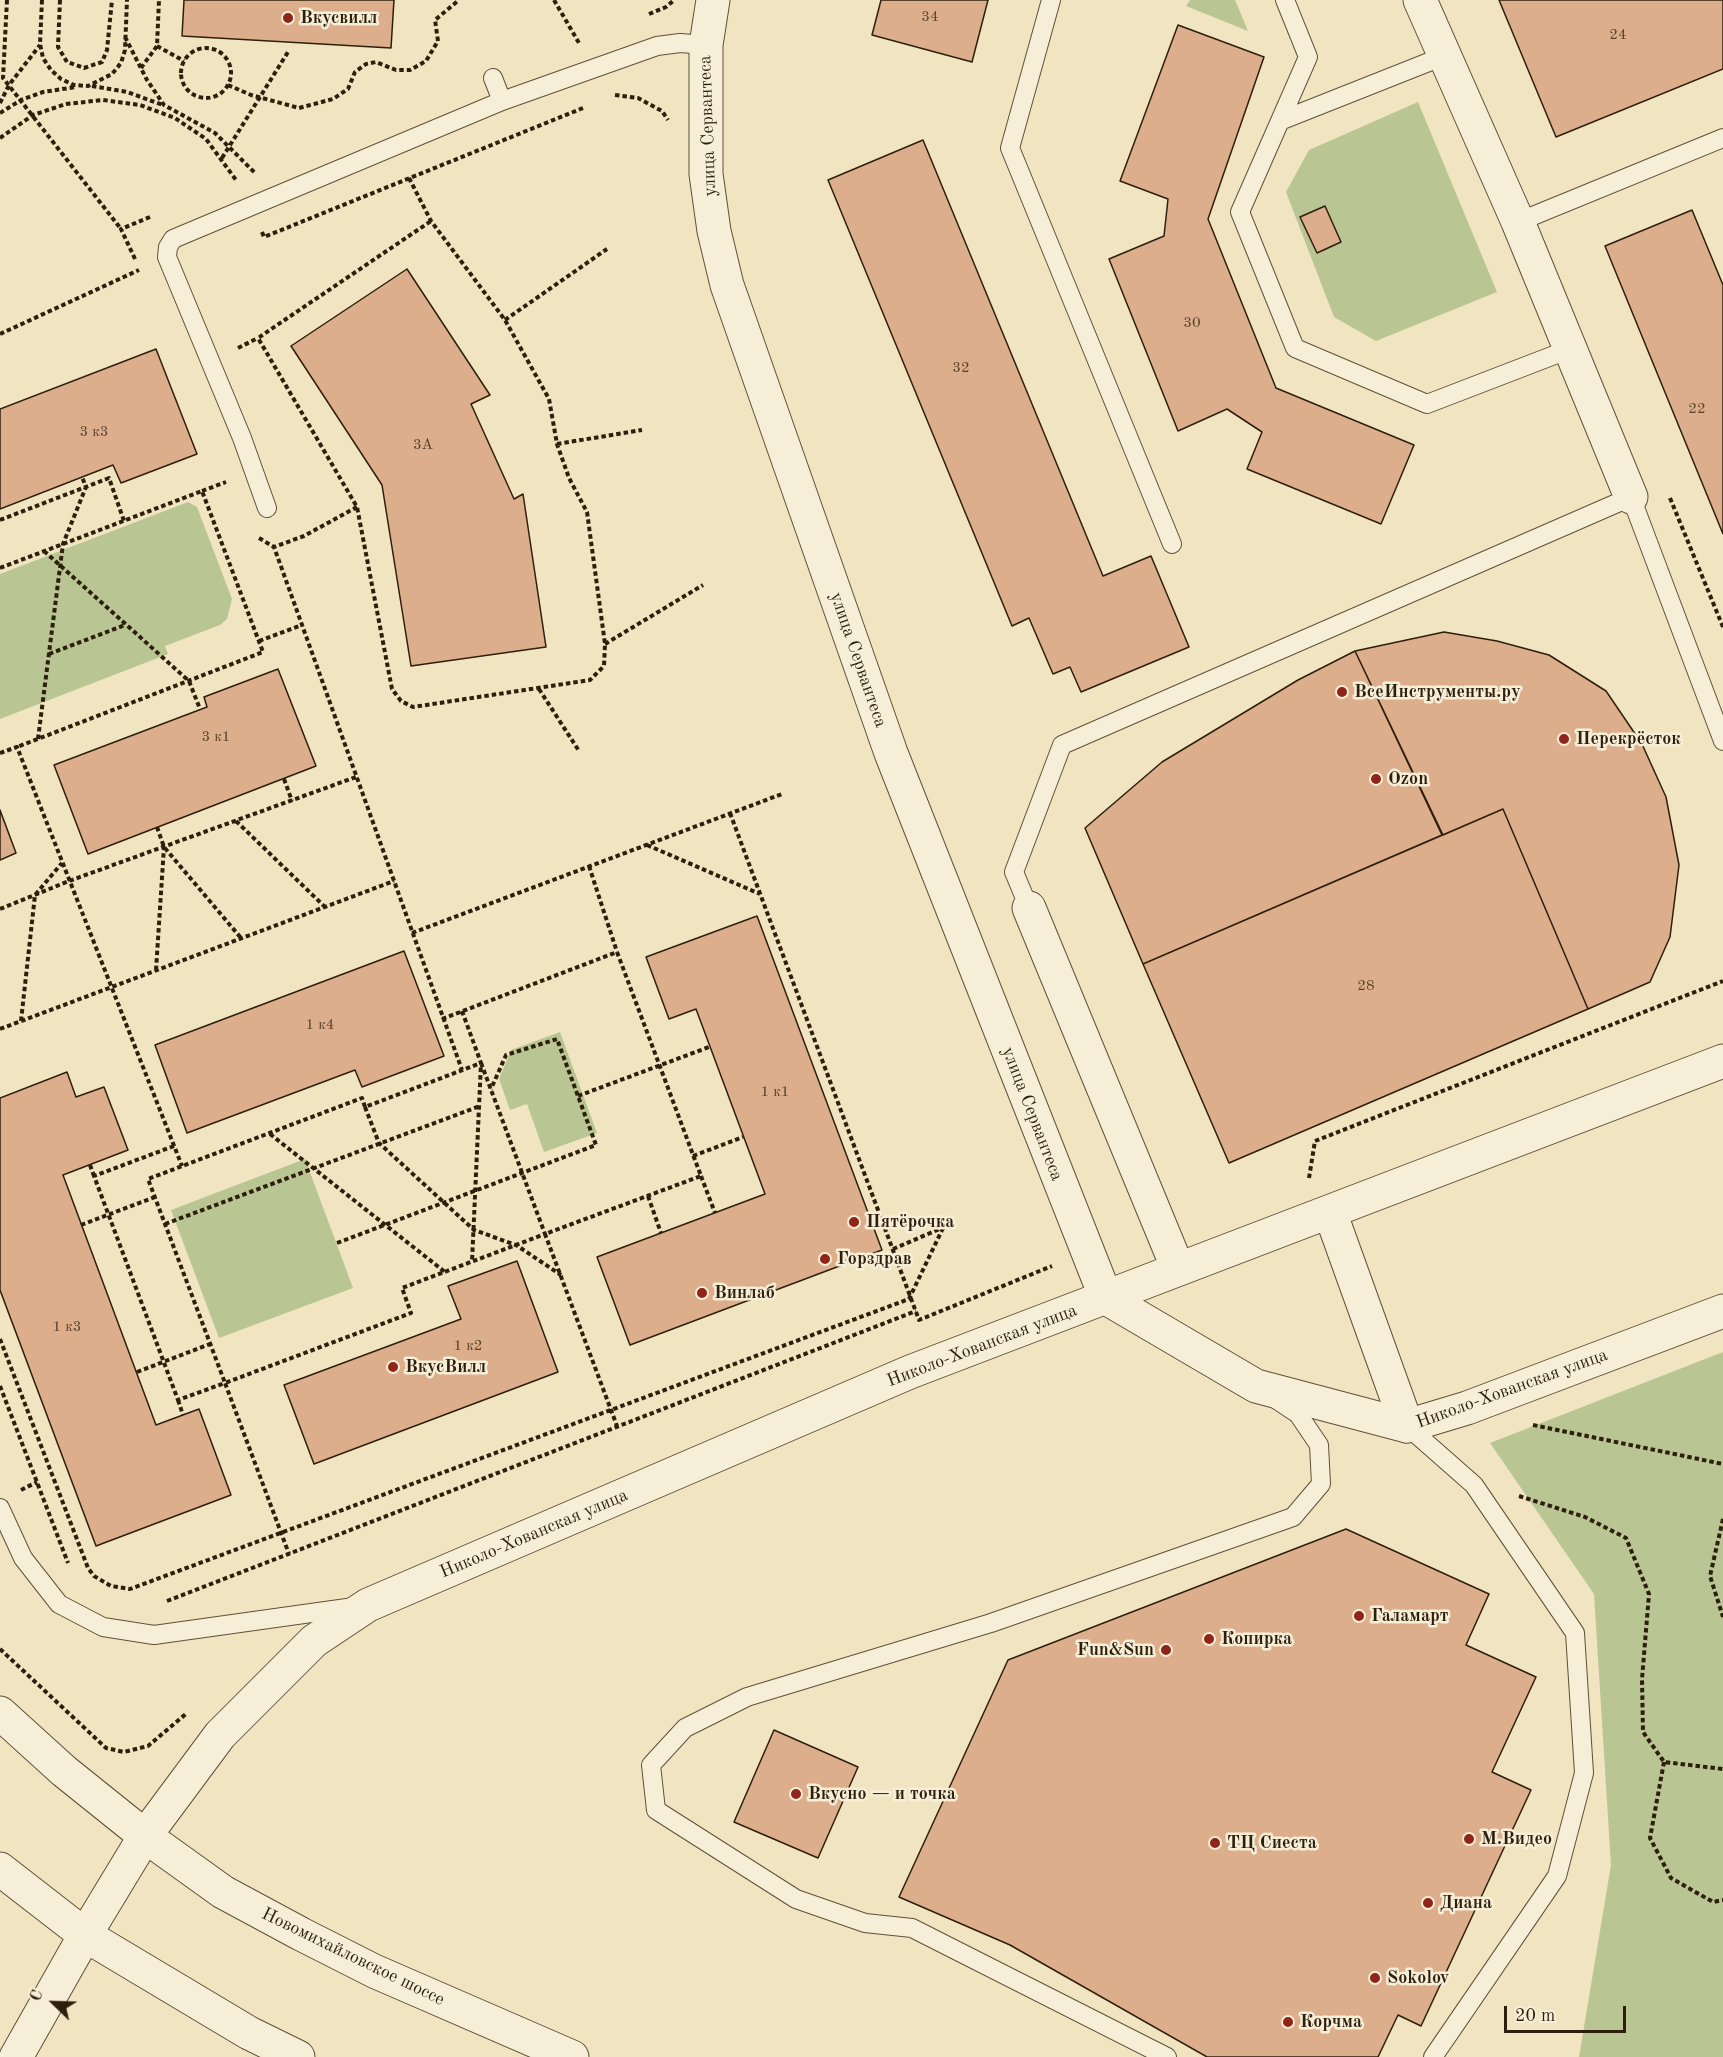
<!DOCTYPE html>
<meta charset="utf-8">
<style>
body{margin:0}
#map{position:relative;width:1723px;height:2057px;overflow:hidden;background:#f1e5c1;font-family:"Old Standard TT",serif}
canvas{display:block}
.north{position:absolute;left:24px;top:1973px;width:60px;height:60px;-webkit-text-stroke:4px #f6eed7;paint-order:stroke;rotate:293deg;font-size:16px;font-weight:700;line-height:24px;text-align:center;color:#2e1f0d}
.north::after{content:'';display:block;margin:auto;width:21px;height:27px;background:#2e1f0d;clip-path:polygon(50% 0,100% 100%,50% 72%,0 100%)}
.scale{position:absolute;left:1504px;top:2006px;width:122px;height:27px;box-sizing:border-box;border:3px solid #2e1f0d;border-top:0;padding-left:8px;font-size:18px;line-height:21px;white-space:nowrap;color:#2e1f0d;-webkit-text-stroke:4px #f6eed7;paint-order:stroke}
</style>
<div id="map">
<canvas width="1723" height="2057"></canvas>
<div class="north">С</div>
<div class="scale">20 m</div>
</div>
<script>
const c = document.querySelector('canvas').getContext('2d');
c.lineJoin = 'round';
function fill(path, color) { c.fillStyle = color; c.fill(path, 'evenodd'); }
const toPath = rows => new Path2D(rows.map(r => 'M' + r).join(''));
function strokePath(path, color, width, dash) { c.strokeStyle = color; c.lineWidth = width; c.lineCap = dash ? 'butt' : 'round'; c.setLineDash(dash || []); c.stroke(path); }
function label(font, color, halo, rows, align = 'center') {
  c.font = font + ' "Old Standard TT",serif'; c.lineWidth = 5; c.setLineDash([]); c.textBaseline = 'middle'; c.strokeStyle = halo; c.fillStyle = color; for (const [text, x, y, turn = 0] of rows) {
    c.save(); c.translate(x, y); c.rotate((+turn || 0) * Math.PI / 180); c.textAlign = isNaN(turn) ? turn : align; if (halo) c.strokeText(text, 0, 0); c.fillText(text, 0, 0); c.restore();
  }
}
fill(toPath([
 [1190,0,1235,0,1248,31,1186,6],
 [1418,102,1497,292,1376,341,1334,317,1286,192,1309,150],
 [188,502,197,507,232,599,227,619,220,625,165,646,168,654,0,719,0,574],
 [560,1032,597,1133,544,1152,527,1104,510,1110,499,1079,511,1050],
 [305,1159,353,1288,219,1338,171,1210],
 [1723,1352,1723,2057,1579,2057,1611,1865,1594,1594,1490,1443]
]), '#b9c593');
const building = toPath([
 [184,0,394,0,391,48,182,36,184,0],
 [881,0,988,0,972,62,872,35,881,0],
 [1499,0,1723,0,1723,69,1556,137,1499,0],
 [1178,25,1264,57,1208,219,1276,388,1414,445,1381,524,1247,469,1262,432,1227,409,1178,431,1109,259,1164,236,1168,199,1120,181,1178,25],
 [923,140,1103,576,1151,556,1189,647,1081,692,1070,667,1053,674,1029,618,1012,626,828,180,923,140],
 [1325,206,1341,242,1317,253,1300,217,1325,206],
 [1692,210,1723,285,1723,534,1605,246,1692,210],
 [407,269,490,395,471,404,514,499,523,494,546,647,411,666,382,485,291,346,407,269],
 [156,349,197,454,121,483,113,465,0,509,0,409,156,349],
 [1444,632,1497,641,1549,655,1606,691,1642,744,1666,797,1679,865,1670,937,1650,982,1588,1009,1503,809,1443,835,1355,651,1444,632],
 [1355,651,1442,835,1143,964,1085,828,1162,762,1298,680,1355,651],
 [278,669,316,766,88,854,54,765,207,707,204,697,278,669],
 [1503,809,1588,1009,1229,1163,1143,964,1503,809],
 [0,810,16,853,0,860,0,810],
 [757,916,882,1250,630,1345,597,1257,765,1194,696,1009,669,1019,646,957,757,916],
 [404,951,444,1056,362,1087,355,1070,187,1133,155,1045,404,951],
 [67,1072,76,1097,104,1087,128,1150,63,1175,156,1425,199,1409,231,1495,96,1546,0,1290,0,1098,67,1072],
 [517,1261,558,1372,314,1464,284,1385,461,1319,448,1286,517,1261],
 [1346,1529,1489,1594,1466,1645,1536,1677,1492,1772,1531,1790,1421,2026,1398,2015,1378,2057,1207,2057,1010,1945,899,1897,1008,1660,1346,1529],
 [774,1730,858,1767,818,1858,734,1822,774,1730]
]);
fill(building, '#dcae8b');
strokePath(building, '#2e1f0d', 1.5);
const service = toPath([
 [1051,0,1010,148,1172,544],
 [1285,0,1308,57,1240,212,1295,348,1427,404,1570,349],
 [493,78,502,101],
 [1280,121,1444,56],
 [1518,222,1723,138],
 [267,508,242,438,167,257,168,247,173,239,502,101,657,46,680,43,706,45],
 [1029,908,1014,872,1062,745,1631,497,1723,741],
 [1407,1426,1474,1485,1575,1633,1584,1773,1557,1876,1433,2057],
 [0,1508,23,1558,59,1604,103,1627,154,1635,354,1607],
 [1167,2057,912,1928,865,1923,796,1899,656,1810,651,1765,685,1728,747,1697,991,1623,1293,1517,1321,1484,1319,1445,1298,1414,1277,1400]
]);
const minor = toPath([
 [713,0,706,45,706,174,714,231,727,285,891,753,1106,1298],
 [1420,0,1518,222,1631,497],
 [1029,908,1178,1269],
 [1330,1212,1407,1426],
 [0,1713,64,1771,145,1836],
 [0,1869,85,1935,16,2057]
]);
const tertiary = toPath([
 [1106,1298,1256,1386,1407,1426,1467,1408,1723,1311],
 [145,1836,223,1892,301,1934,374,1971,572,2057],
 [298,2057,249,2033,85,1935,145,1836,220,1735,314,1641,368,1605,910,1372,1723,1061]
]);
strokePath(service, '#5f503a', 20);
strokePath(minor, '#5f503a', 35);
strokePath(tertiary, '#5f503a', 35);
strokePath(toPath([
 [7,0,3,78,121,229],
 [42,0,40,44,43,58,51,70,61,79,74,85,88,86,112,74,121,63,125,50,127,0],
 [60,0,58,47,67,62,84,68,102,62,107,50,112,0],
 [554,0,579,43],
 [649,14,666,7,673,1],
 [125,37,147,80,164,105,215,133,255,173],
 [157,46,184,61],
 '181 73a25 25 0 1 1 50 0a25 25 0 1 1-50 0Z',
 [141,68,157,46,159,0],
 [228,85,251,95,299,108,333,99,348,89,355,72,366,64,376,62,396,70,410,70,426,61,438,41,435,20,459,0],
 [92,86,127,92,163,105],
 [615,95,638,98,662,111,668,120],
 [0,103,9,85,40,45],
 [0,113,21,100,43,92,76,87],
 [0,138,33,115,66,104,103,100,140,105,175,118,206,139,236,180],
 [222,158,288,52],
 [409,178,431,221,505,320,549,399,557,444,569,478,587,512,605,644,604,666,590,680,413,707,401,701,392,689,357,507,258,338,431,221],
 [262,232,264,237,583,108],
 [135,259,121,229,150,217],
 [505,320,607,249],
 [0,334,139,270],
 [238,348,258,338],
 [557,444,642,430],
 [202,491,226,482],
 [1670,498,1723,627],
 [357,507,304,536,274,547,462,1070],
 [0,520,109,478,124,521],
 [259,538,274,547],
 [44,551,189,681,200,709],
 [0,568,202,491,263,652,17,747],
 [259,641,302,625],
 [605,644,703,585],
 [49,654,125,625],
 [539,689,579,751],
 [38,739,63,544,86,487,82,477],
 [0,753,17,747,182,1166],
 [284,779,292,801],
 [730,813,919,1320,1052,1266],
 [236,821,325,907],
 [157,827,164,847,241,938],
 [647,845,760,894],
 [589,866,617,952],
 [0,909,69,881,356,777],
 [412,933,782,794],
 [156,970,164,847],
 [462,1011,481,1063,472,1262],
 [442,1019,617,952,701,1176,545,1234,617,1426],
 [21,1021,35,895,62,863],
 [0,1029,394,881],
 [481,1063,545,1234,402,1288,411,1313,225,1383,148,1179,362,1098,365,1107,481,1063],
 [578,1096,709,1047],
 [365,1107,379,1143,474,1230,516,1245,561,1275],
 [270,1134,445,1272],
 [174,1146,94,1176,178,1400,225,1383,289,1554],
 [693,1156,743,1137],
 [90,1165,94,1176],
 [701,1176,715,1213],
 [1309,1178,1315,1141,1723,981],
 [648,1196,661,1233],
 [165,1224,480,1106],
 [81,1225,155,1197],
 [337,1243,596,1145,557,1039,506,1055,491,1089],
 [893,1249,942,1228],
 [0,1339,88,1568,94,1576,111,1586,130,1589,909,1299,943,1228],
 [137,1372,210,1344],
 [0,1386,68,1563],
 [178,1400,183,1415],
 [1533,1425,1723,1464],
 [21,1490,37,1482],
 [1519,1496,1585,1517,1626,1538,1649,1594,1642,1679,1643,1732,1664,1762,1723,1769],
 [1723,1519,1710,1576,1723,1617],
 [167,1601,916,1311],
 [0,1649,106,1748,124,1752,148,1746,187,1713],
 [1664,1762,1650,1838,1671,1878,1713,1902,1723,1900]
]), '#2e1f0d', 4, [4.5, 3]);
strokePath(service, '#f6eed7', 18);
strokePath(minor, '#f6eed7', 33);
strokePath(tertiary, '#f6eed7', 33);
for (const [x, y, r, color] of [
 [288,18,6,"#8f2418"],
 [1342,692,6,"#8f2418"],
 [1564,739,6,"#8f2418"],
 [1376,779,6,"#8f2418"],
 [854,1222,6,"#8f2418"],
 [825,1259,6,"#8f2418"],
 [702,1293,6,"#8f2418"],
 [393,1367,6,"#8f2418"],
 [1359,1616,6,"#8f2418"],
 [1209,1639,6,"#8f2418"],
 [1166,1650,6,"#8f2418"],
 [796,1794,6,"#8f2418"],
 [1469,1839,6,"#8f2418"],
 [1215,1843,6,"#8f2418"],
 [1428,1903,6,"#8f2418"],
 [1375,1978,6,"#8f2418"],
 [1288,2022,6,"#8f2418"]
]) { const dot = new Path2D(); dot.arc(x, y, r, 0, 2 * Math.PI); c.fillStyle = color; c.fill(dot); strokePath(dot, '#f6eed7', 2); }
label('15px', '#5a432c', null, [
 ["34",930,17],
 ["24",1618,35],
 ["30",1192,323],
 ["32",961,368],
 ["22",1697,409],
 ["3 к3",94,432],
 ["3А",423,445],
 ["3 к1",216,737],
 ["28",1366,986],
 ["1 к4",320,1025],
 ["1 к1",775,1092],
 ["1 к3",67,1327],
 ["1 к2",468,1346]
]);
label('bold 18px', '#2e1f0d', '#f6eed7', [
 ["Вкусвилл",300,18],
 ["ВсеИнструменты.ру",1354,692],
 ["Перекрёсток",1576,739],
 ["Ozon",1388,779],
 ["Пятёрочка",866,1222],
 ["Горздрав",837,1259],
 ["Винлаб",714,1293],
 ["ВкусВилл",405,1367],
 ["Галамарт",1371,1616],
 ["Копирка",1221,1639],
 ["Fun&Sun",1154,1650,"right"],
 ["Вкусно — и точка",808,1794],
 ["М.Видео",1481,1839],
 ["ТЦ Сиеста",1227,1843],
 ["Диана",1440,1903],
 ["Sokolov",1387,1978],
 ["Корчма",1300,2022]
], 'left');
label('18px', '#2e1f0d', '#f6eed7', [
 ["улица Сервантеса",708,126,-92],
 ["улица Сервантеса",858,660,71],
 ["улица Сервантеса",1032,1114,69],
 ["Николо-Хованская улица",982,1346,-21],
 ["Николо-Хованская улица",1512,1389,-20],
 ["Николо-Хованская улица",534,1534,-23],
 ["Новомихайловское шоссе",353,1957,26]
]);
</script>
